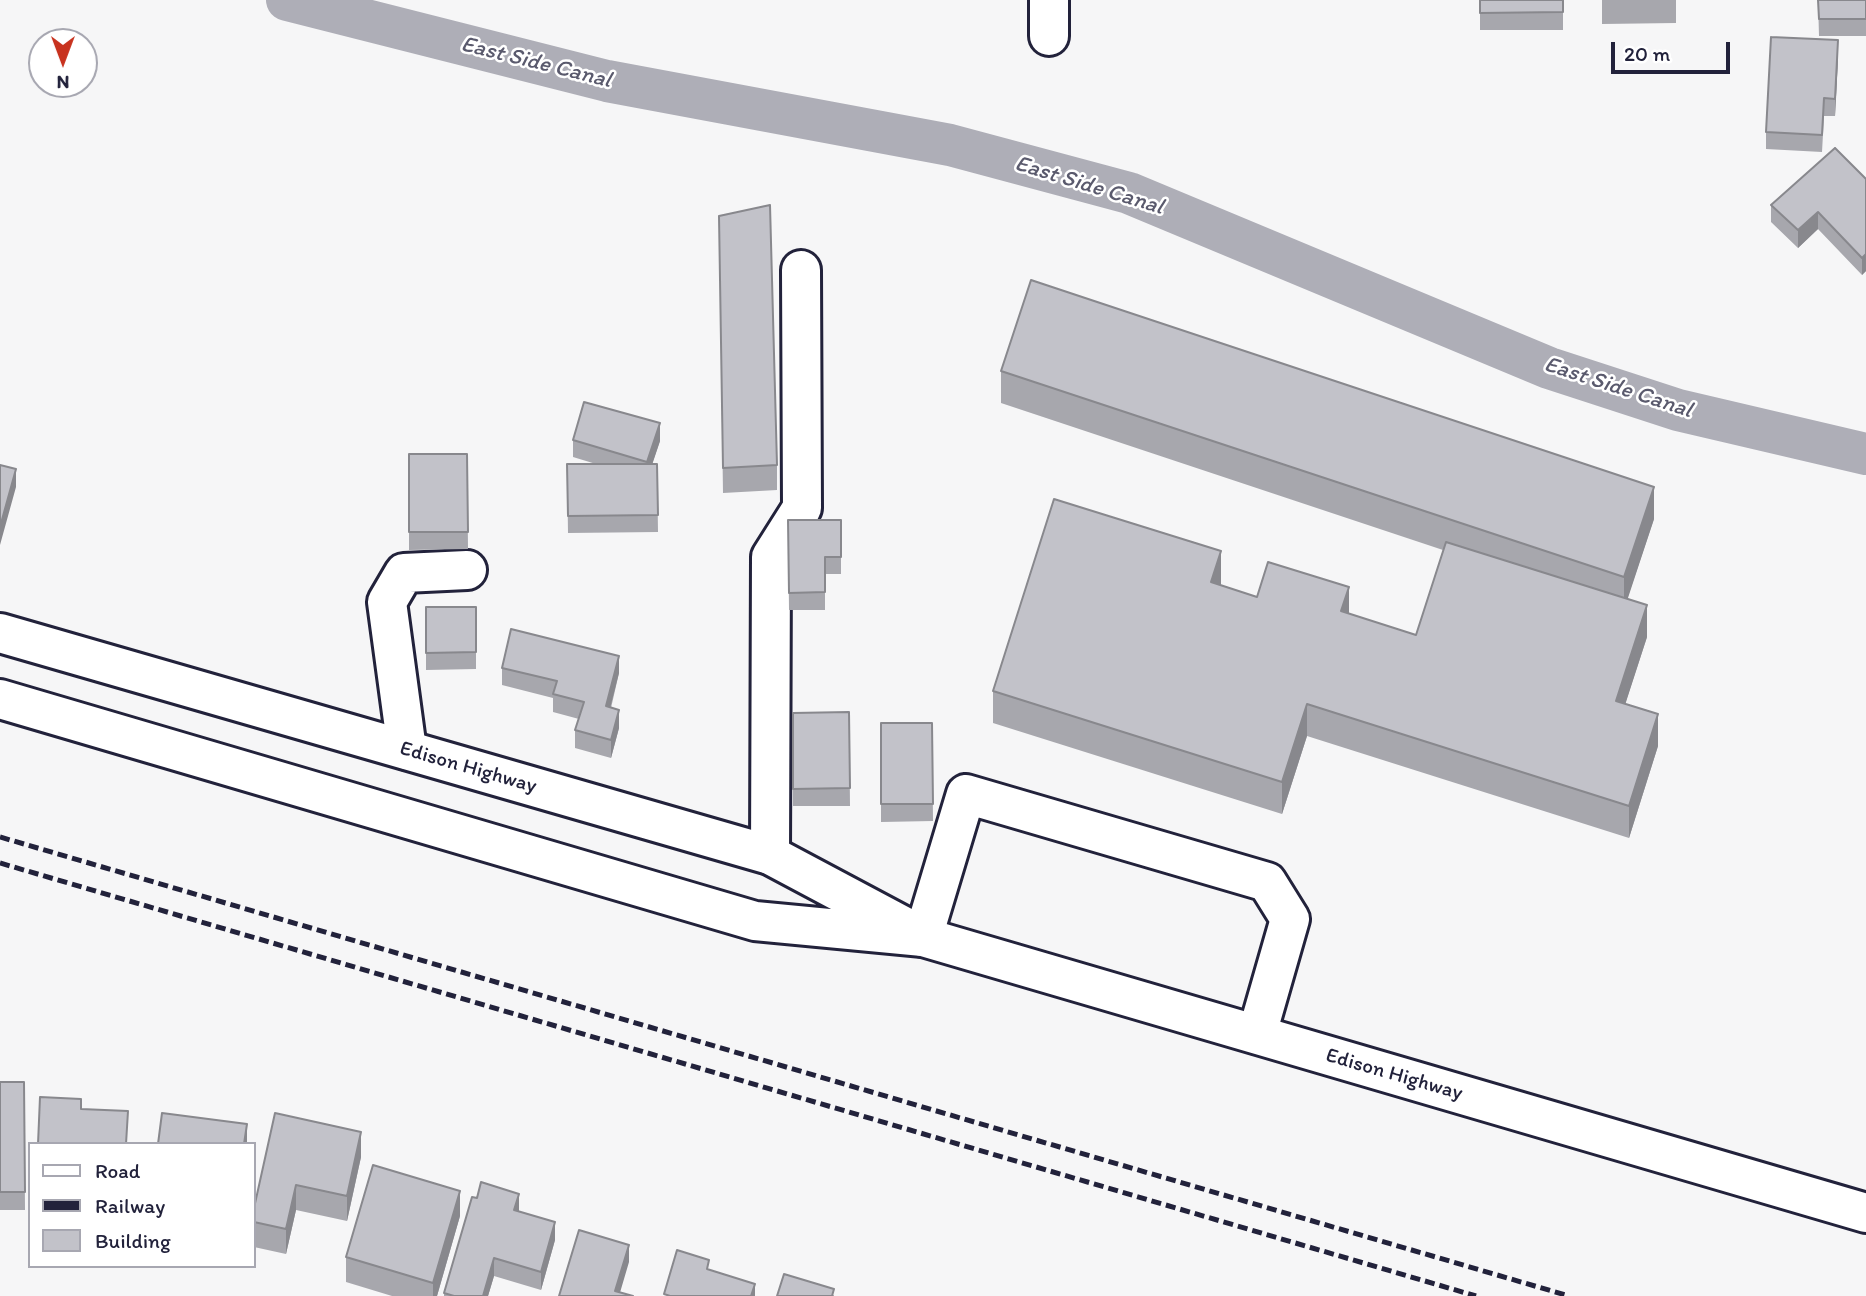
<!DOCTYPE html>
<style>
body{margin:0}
#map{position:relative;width:1866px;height:1296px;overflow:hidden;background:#f6f6f7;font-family:Itim,sans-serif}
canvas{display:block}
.legend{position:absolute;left:28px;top:1142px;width:228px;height:126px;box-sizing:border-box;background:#fff;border:2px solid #a7a7b1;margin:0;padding:9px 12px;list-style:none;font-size:21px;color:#22223b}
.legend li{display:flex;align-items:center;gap:14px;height:35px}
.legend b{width:35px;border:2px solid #a7a7b1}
.north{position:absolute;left:28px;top:28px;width:70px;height:70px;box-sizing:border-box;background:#fff;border:2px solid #a7a7b1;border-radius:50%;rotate:180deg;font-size:19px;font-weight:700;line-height:28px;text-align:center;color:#22223b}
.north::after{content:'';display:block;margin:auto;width:24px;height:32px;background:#c8321e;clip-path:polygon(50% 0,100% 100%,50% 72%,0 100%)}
.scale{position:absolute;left:1611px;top:42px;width:119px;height:32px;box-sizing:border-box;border:4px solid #22223b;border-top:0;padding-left:9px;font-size:21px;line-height:24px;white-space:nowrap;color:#22223b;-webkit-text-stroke:5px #fff;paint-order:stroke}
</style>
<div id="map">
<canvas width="1866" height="1296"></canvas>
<ul class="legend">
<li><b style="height:9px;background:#fff"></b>Road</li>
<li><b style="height:9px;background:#22223b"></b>Railway</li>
<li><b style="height:19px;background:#c2c2c9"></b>Building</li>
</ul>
<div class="north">N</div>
<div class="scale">20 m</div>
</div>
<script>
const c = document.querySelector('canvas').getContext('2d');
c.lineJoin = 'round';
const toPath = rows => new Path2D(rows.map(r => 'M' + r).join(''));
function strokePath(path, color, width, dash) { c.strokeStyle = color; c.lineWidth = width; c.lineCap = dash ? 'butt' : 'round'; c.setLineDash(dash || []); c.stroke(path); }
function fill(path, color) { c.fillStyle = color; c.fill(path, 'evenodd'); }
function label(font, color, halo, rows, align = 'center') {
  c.font = font + ' Itim,sans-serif'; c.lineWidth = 5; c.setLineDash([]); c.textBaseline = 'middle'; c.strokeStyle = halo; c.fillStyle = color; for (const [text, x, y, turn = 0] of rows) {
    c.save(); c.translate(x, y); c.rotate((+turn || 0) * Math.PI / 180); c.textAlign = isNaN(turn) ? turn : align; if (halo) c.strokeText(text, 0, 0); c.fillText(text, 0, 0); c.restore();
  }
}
strokePath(toPath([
 [287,0,607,81,950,145,1129,193,1549,368,1678,410,1866,454]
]), '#aeaeb7', 42);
const minor = toPath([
 [1049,36,1049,0],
 [407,750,387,602,404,573,467,570],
 [770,855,771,557,802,508,801,270],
 [923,937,966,794,1267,882,1290,919,1257,1034]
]);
const major = toPath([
 [0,633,770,855,909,929],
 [0,699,755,921,923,937,1866,1213]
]);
strokePath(minor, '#22223b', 44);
strokePath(major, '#22223b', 44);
strokePath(minor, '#fff', 38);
strokePath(major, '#fff', 38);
strokePath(toPath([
 [0,837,1569,1296],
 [0,863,1476,1296]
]), '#22223b', 5, [10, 5]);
fill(toPath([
 [1480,0,1563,0,1563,30,1480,30],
 [1602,0,1676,0,1676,23,1602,24],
 [1818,0,1866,0,1866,36,1819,36],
 [1838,58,1835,116,1824,116,1822,152,1766,149,1766,132],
 [1866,179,1866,271,1862,275,1818,229,1798,248,1771,222,1771,205],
 [719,216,777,465,777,490,723,493],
 [1001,371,1654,519,1627,599,1647,637,1625,704,1658,746,1629,838,1307,736,1282,814,993,723,993,691,1221,584,1220,585,1257,597,1349,614,1416,635,1443,550,1001,403],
 [573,440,660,441,652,464,657,464,658,532,568,533,567,464,596,464,573,457],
 [409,454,467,454,468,549,409,550],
 [788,520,841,520,841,574,825,574,825,610,789,610],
 [426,607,476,607,476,669,426,670],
 [502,668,619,673,611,708,619,728,611,758,575,748,575,730,579,719,553,712,553,698,502,685],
 [849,712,850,806,793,806,793,713],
 [881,723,932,723,933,821,881,822],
 [0,1082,24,1082,25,1210,0,1210],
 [275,1113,361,1157,347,1221,296,1210,286,1254,254,1247,254,1208],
 [519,1212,555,1240,541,1290,494,1276,488,1296,444,1296,444,1293],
 [460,1216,437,1296,392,1296,346,1282,346,1257]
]), '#a7a7ad');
fill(toPath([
 [1838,40,1838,58,1835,116,1835,99],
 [1818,212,1818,229,1798,248,1798,230],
 [1866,254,1866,271,1862,275,1862,258],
 [660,423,660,441,647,480,647,462],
 [16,469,16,487,0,545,0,527],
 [1654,487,1654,519,1624,610,1624,577],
 [1221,551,1221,584,1211,614,1211,582],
 [1349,587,1349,619,1341,611],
 [1647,605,1647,637,1616,733,1616,701],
 [619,656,619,673,606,724,606,706],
 [1307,704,1307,736,1282,814,1282,782],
 [619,710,619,728,611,758,611,740],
 [1658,714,1658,746,1629,838,1629,806],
 [247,1124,247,1144,244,1144],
 [361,1132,361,1157,347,1221,347,1196],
 [296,1185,296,1210,286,1254,286,1229],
 [460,1191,460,1216,437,1296,433,1296,433,1283],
 [519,1194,519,1211,514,1228,514,1210],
 [555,1222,555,1240,541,1290,541,1272],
 [629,1245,629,1262,619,1296,615,1291],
 [494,1258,494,1276,488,1296,483,1296],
 [755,1284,755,1296,751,1296]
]), '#88888d');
const building = toPath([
 [1480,0,1563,0,1563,12,1480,13,1480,0],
 [1818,0,1866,0,1866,19,1819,19,1818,0],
 [1771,37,1838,40,1835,99,1824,98,1822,135,1766,132,1771,37],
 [1835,148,1866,179,1866,254,1862,258,1818,212,1798,230,1771,205,1835,148],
 [770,205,777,465,723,468,719,216,770,205],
 [1031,280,1654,487,1624,577,1001,371,1031,280],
 [584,402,660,423,647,462,573,440,584,402],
 [409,454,467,454,468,532,409,532,409,454],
 [567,464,657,464,658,515,568,516,567,464],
 [0,465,16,469,0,527,0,465],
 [1054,499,1221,551,1211,582,1257,597,1268,562,1349,587,1341,611,1416,635,1446,542,1647,605,1616,701,1658,714,1629,806,1307,704,1282,782,993,691,1054,499],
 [788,520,841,520,841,557,825,557,825,592,789,593,788,520],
 [426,607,476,607,476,652,426,653,426,607],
 [511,629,619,656,606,706,619,710,611,740,575,730,584,702,553,694,557,681,502,668,511,629],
 [849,712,850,788,793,789,793,713,849,712],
 [881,723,932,723,933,804,881,804,881,723],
 [0,1082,24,1082,25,1192,0,1192,0,1082],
 [40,1097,81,1099,81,1109,128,1111,126,1144,38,1144,40,1097],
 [162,1113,247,1124,244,1144,158,1144,162,1113],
 [275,1113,361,1132,347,1196,296,1185,286,1229,254,1222,254,1208,275,1113],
 [373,1165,460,1191,433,1283,346,1257,373,1165],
 [481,1182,519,1194,514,1210,555,1222,541,1272,494,1258,483,1296,454,1296,444,1293,472,1197,477,1198,481,1182],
 [579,1230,629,1245,615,1291,633,1296,559,1296,579,1230],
 [677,1250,709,1260,707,1269,755,1284,751,1296,670,1296,664,1294,677,1250],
 [784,1274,834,1289,832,1296,833,1296,777,1296,784,1274]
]);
fill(building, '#c2c2c9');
strokePath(building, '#88888d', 2);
label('21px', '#22223b', '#fff', [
 ["Edison Highway",468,768,16],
 ["Edison Highway",1394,1075,16]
]);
label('italic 23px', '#5a5a6d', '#fff', [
 ["East Side Canal",536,63,14],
 ["East Side Canal",1089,186,17],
 ["East Side Canal",1618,388,18]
]);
</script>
